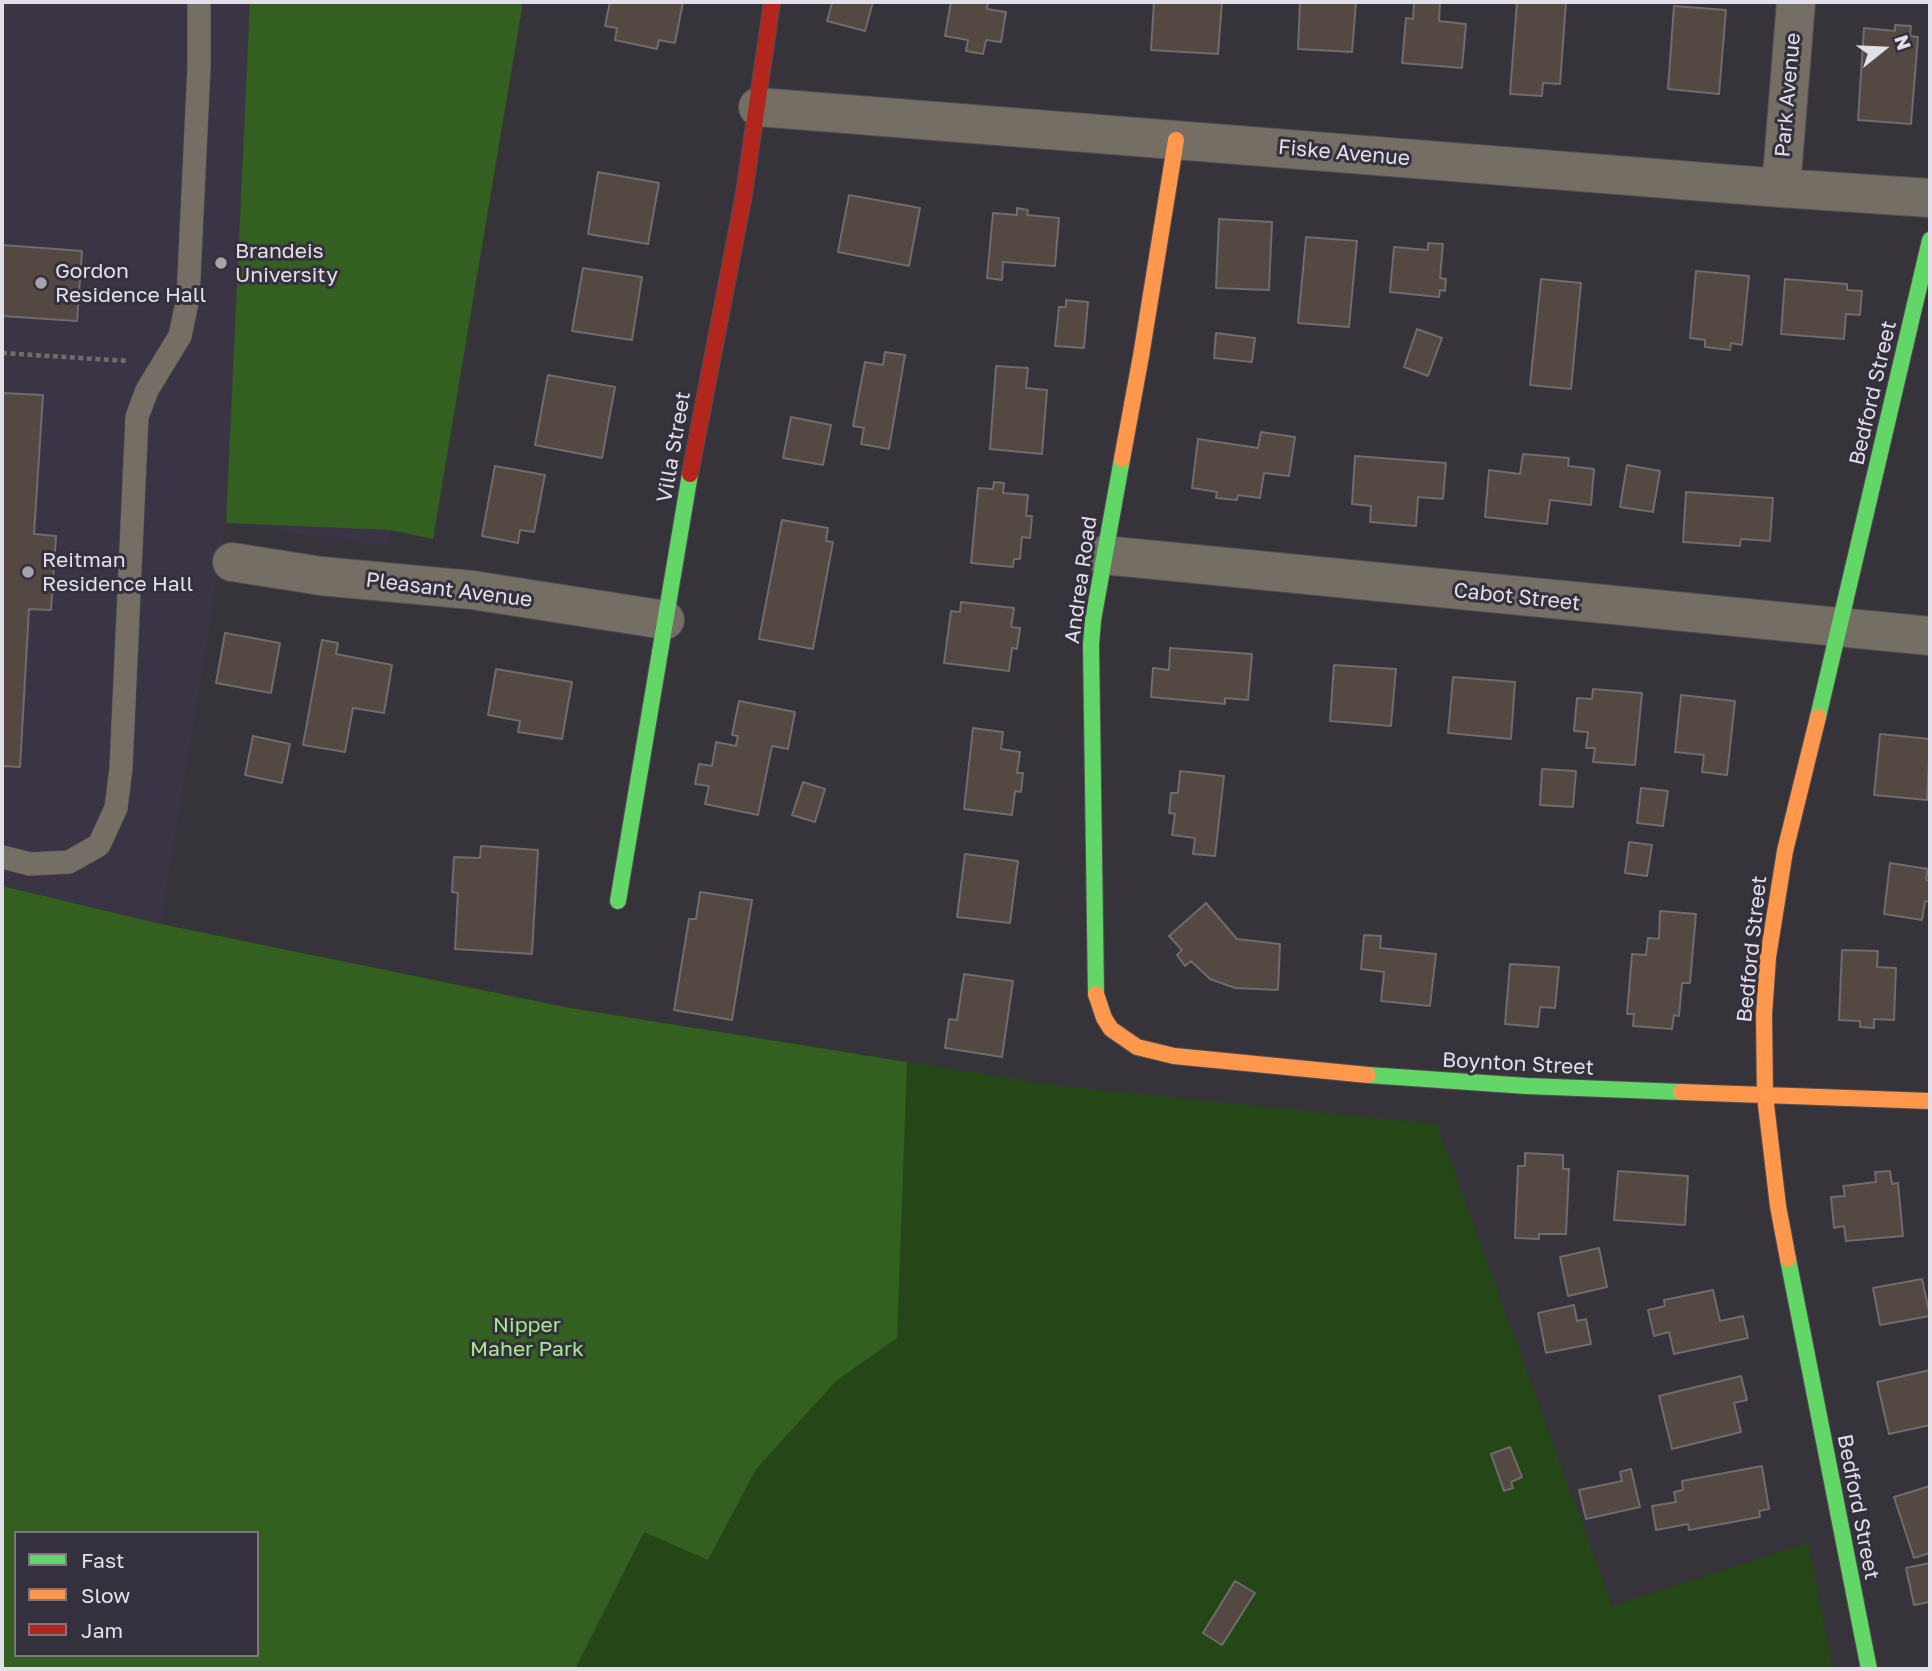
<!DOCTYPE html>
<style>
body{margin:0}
#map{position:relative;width:1932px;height:1671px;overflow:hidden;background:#36333a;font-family:"Golos Text",sans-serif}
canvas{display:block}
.frame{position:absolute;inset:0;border:4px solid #e3dfe8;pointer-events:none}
.legend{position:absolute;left:14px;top:1531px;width:245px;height:126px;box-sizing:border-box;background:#35303d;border:2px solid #7b7681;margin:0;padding:9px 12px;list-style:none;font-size:21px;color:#e3dfe8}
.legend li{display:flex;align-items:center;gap:14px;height:35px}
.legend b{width:35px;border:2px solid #7b7681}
.north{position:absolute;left:1848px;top:14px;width:70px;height:70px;-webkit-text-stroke:5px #35303d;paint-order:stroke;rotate:72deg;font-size:19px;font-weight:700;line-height:28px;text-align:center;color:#e3dfe8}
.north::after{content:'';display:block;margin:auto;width:24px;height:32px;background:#e3dfe8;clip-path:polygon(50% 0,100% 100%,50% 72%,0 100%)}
</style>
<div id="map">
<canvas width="1932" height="1671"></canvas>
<div class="frame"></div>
<ul class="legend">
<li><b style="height:9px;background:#63d668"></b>Fast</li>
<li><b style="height:9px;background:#ff974d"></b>Slow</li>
<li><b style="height:9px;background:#b3261e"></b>Jam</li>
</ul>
<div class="north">N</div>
</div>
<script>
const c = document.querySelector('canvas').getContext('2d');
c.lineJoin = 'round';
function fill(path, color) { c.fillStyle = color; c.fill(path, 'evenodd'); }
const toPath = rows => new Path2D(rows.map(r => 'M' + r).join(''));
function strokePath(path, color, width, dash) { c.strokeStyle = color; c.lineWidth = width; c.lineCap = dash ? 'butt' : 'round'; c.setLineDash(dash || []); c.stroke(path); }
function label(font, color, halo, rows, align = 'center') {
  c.font = font + ' "Golos Text",sans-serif'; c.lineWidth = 6; c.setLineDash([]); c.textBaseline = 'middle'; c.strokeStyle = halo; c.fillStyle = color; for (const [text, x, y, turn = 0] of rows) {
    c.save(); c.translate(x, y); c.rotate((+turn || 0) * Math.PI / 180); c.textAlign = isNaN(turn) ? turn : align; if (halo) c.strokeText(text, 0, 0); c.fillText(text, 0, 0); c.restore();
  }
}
fill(toPath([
 [2,2,490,2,388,545,226,524,161,924,2,886]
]), '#3b3445');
fill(toPath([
 [2,886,161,924,570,1008,1059,1086,1437,1124,1612,1606,1808,1543,1833,1669,2,1669],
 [16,1533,257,1533,257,1655,16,1655]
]), '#254717');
fill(toPath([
 [250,2,523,2,433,539,390,530,226,523],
 [2,886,161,924,570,1008,907,1062,897,1338,836,1381,756,1469,708,1560,644,1532,575,1669,2,1669],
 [16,1533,257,1533,257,1655,16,1655]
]), '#336021');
const building = toPath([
 [610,2,683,2,675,43,659,40,657,49,615,40,617,28,605,26,610,2],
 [828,2,873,2,865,31,827,21,832,3,828,2],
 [951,2,988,2,987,9,1006,12,1001,42,986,40,983,54,966,51,968,40,945,36,951,2],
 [1154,2,1222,2,1218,54,1151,50,1154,2],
 [1300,2,1356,2,1352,52,1298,49,1300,2],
 [1414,2,1440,2,1439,21,1466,24,1462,68,1402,63,1406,18,1413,19,1414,2],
 [1517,2,1566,2,1560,84,1543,83,1542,96,1510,94,1517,2],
 [1674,6,1726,10,1719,94,1668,89,1674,6],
 [1895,25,1911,26,1910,36,1918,37,1911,124,1858,120,1864,28,1895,31,1895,25],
 [598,172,659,183,648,244,588,234,598,172],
 [849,195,920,208,909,266,838,252,849,195],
 [1017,208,1028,210,1027,215,1059,218,1055,266,1003,262,1002,280,987,278,993,213,1017,215,1017,208],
 [1219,219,1272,222,1269,290,1216,288,1219,219],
 [1306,237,1357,241,1349,327,1298,323,1306,237],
 [1428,243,1443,244,1440,278,1446,279,1445,291,1440,290,1439,297,1390,292,1394,247,1428,250,1428,243],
 [2,245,82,251,77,321,2,316,2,245],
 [583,268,642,277,632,340,572,331,583,268],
 [1696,271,1749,276,1742,345,1731,343,1730,350,1705,347,1705,340,1690,338,1696,271],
 [1541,279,1581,283,1571,389,1530,385,1541,279],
 [1785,279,1847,284,1847,290,1862,291,1860,315,1846,314,1844,339,1781,334,1785,279],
 [1066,300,1088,302,1084,348,1055,346,1059,307,1066,307,1066,300],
 [1417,329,1442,338,1428,376,1404,367,1417,329],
 [1216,333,1255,338,1252,362,1214,358,1216,333],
 [885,352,905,355,889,449,861,444,864,428,853,426,865,362,883,365,885,352],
 [996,366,1028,368,1026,388,1047,390,1042,454,990,449,996,366],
 [548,375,615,387,602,458,535,445,548,375],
 [2,393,43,395,34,534,56,536,51,610,29,609,20,767,2,766,2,393],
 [791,417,831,425,823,465,783,458,791,417],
 [1261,432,1295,437,1289,476,1264,473,1260,498,1238,495,1237,500,1216,498,1217,492,1192,488,1198,439,1258,448,1261,432],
 [1523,454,1569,458,1568,466,1594,469,1591,505,1550,500,1547,524,1485,517,1489,470,1520,474,1523,454],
 [1355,456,1446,463,1443,499,1418,497,1416,526,1370,522,1371,506,1352,504,1355,456],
 [1627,465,1660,471,1653,512,1620,507,1627,465],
 [495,466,545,475,534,532,520,530,518,543,482,536,495,466],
 [994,482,1004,483,1003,493,1028,495,1026,516,1032,516,1030,538,1022,537,1020,559,1014,559,1013,567,971,563,978,488,993,489,994,482],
 [1686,492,1773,498,1770,541,1741,539,1740,546,1683,542,1686,492],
 [782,520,828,528,826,541,833,542,813,649,759,639,782,520],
 [961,602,1014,608,1011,627,1020,628,1017,649,1012,648,1009,671,944,663,951,611,960,612,961,602],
 [225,633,280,643,271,693,216,683,225,633],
 [322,640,338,643,336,654,392,665,384,713,353,708,345,752,303,745,322,640],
 [1170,648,1252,654,1248,700,1225,698,1225,704,1151,697,1153,668,1169,670,1170,648],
 [1334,665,1396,669,1391,726,1330,721,1334,665],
 [496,669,572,682,562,739,518,732,520,721,488,715,496,669],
 [1453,677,1515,682,1511,739,1448,733,1453,677],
 [1593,689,1642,693,1635,765,1593,762,1595,748,1586,748,1588,732,1574,731,1577,698,1592,699,1593,689],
 [1681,695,1735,701,1727,775,1702,772,1704,755,1675,752,1681,695],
 [739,701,795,712,788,749,772,746,758,815,705,804,709,786,695,784,699,764,712,766,716,742,736,746,738,736,732,735,739,701],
 [973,728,1003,732,1001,749,1020,752,1017,773,1023,773,1021,792,1015,791,1012,815,964,809,973,728],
 [1880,734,1930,739,1927,800,1874,795,1880,734],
 [253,736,290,744,282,783,245,775,253,736],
 [1542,769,1576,771,1573,807,1540,805,1542,769],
 [1180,771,1224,776,1215,856,1193,854,1195,838,1172,835,1175,814,1169,813,1171,793,1178,793,1180,771],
 [803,782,825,789,815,822,792,815,803,782],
 [1641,788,1668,791,1663,826,1637,823,1641,788],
 [1629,842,1652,845,1647,876,1625,873,1629,842],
 [481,846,538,850,532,954,455,949,458,893,452,892,454,857,480,858,481,846],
 [965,854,1018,861,1010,923,957,917,965,854],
 [1890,863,1928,869,1926,880,1930,881,1930,902,1925,901,1922,920,1884,914,1890,863],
 [700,892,752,900,732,1020,674,1010,689,919,696,919,700,892],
 [1206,903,1237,939,1280,944,1278,990,1235,988,1210,979,1191,961,1185,966,1177,955,1182,950,1169,936,1206,903],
 [1660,911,1696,914,1690,983,1682,983,1679,1016,1674,1015,1672,1029,1633,1026,1634,1014,1627,1014,1632,954,1646,955,1648,938,1659,939,1660,911],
 [1364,935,1381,936,1380,948,1436,954,1430,1006,1381,1001,1384,972,1361,969,1364,935],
 [1842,950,1878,951,1877,967,1896,968,1894,1020,1874,1019,1874,1028,1860,1027,1860,1021,1839,1020,1842,950],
 [1510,964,1559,967,1555,1008,1540,1007,1538,1027,1505,1024,1510,964],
 [964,974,1013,981,1002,1057,945,1048,949,1019,957,1020,964,974],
 [1525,1153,1563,1155,1563,1169,1569,1169,1566,1234,1539,1234,1539,1239,1515,1238,1518,1166,1525,1166,1525,1153],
 [1618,1171,1688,1176,1685,1225,1614,1220,1618,1171],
 [1890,1171,1892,1184,1898,1183,1903,1236,1846,1241,1844,1226,1834,1228,1831,1197,1845,1196,1843,1186,1876,1182,1875,1172,1890,1171],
 [1599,1248,1607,1287,1568,1296,1560,1257,1599,1248],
 [1922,1279,1930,1316,1880,1325,1873,1288,1922,1279],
 [1713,1290,1720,1321,1743,1316,1748,1338,1674,1354,1669,1332,1654,1336,1648,1310,1665,1306,1664,1300,1713,1290],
 [1574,1305,1577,1321,1586,1319,1591,1344,1546,1353,1538,1313,1574,1305],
 [1930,1370,1930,1425,1889,1434,1877,1382,1930,1370],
 [1741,1376,1747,1400,1734,1403,1741,1432,1672,1449,1659,1396,1741,1376],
 [1510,1447,1522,1477,1511,1482,1513,1488,1504,1491,1491,1454,1510,1447],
 [1762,1466,1769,1509,1759,1511,1760,1517,1689,1530,1688,1524,1656,1530,1652,1506,1676,1502,1674,1492,1683,1490,1682,1481,1762,1466],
 [1631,1469,1640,1507,1586,1519,1579,1490,1622,1481,1620,1472,1631,1469],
 [1930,1486,1930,1553,1914,1558,1894,1497,1930,1486],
 [1930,1563,1930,1602,1914,1605,1906,1568,1930,1563],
 [1235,1581,1255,1593,1222,1645,1203,1633,1235,1581]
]);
fill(building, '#544843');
strokePath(building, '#706b6c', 2);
const lane = toPath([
 [2,857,30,864,69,862,99,845,116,808,121,768,137,417,147,390,180,336,188,298,199,67,199,2]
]);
const street = toPath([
 [758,107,1781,188,1930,198],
 [1781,188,1796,2],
 [1104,555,1930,636],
 [232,562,321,576,472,590,665,620]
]);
const fast = toPath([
 [1818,717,1930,240],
 [618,901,690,474],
 [1096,994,1091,645,1093,620,1122,459],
 [1368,1075,1527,1086,1681,1092],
 [1788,1259,1869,1669]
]);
const slow = toPath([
 [1122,459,1141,356,1176,140],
 [1096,994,1104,1018,1111,1029,1137,1047,1174,1056,1368,1075],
 [1681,1092,1930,1101],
 [1788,1259,1778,1206,1765,1096,1764,1015,1768,957,1785,851,1818,717]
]);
const jam = toPath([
 [690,474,744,194,772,2]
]);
strokePath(lane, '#524f55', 24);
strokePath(street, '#524f55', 40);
strokePath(fast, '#524f55', 18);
strokePath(slow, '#524f55', 18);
strokePath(jam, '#524f55', 18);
strokePath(toPath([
 [2,353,128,361]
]), '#716c6a', 4.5, [5, 3.5]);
strokePath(lane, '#756e65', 23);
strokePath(street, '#756e65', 38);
strokePath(fast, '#63d668', 16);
strokePath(slow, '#ff974d', 16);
strokePath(jam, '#b3261e', 16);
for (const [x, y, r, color] of [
 [221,263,7,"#a6a3ab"],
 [41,283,7,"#a6a3ab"],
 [28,572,7,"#a6a3ab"]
]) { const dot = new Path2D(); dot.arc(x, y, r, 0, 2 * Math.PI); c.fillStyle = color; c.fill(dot); strokePath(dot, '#35303d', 2.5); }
label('21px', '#e3dfe8', '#35303d', [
 ["Park Avenue",1788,95,-85],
 ["Fiske Avenue",1344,153,5],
 ["Bedford Street",1873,393,-77],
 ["Villa Street",674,447,-80],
 ["Andrea Road",1081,580,-82],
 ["Pleasant Avenue",449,590,7],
 ["Cabot Street",1517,597,6],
 ["Bedford Street",1752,949,-84],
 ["Boynton Street",1518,1064,3],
 ["Bedford Street",1858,1507,79]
]);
label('21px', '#e3dfe8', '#35303d', [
 ["Brandeis",235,251],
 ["University",235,275],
 ["Gordon",55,271],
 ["Residence Hall",55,295],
 ["Reitman",42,560],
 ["Residence Hall",42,584]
], 'left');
label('21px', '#a2ec89', '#35303d', [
 ["Nipper",527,1325],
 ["Maher Park",527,1349]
]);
</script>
